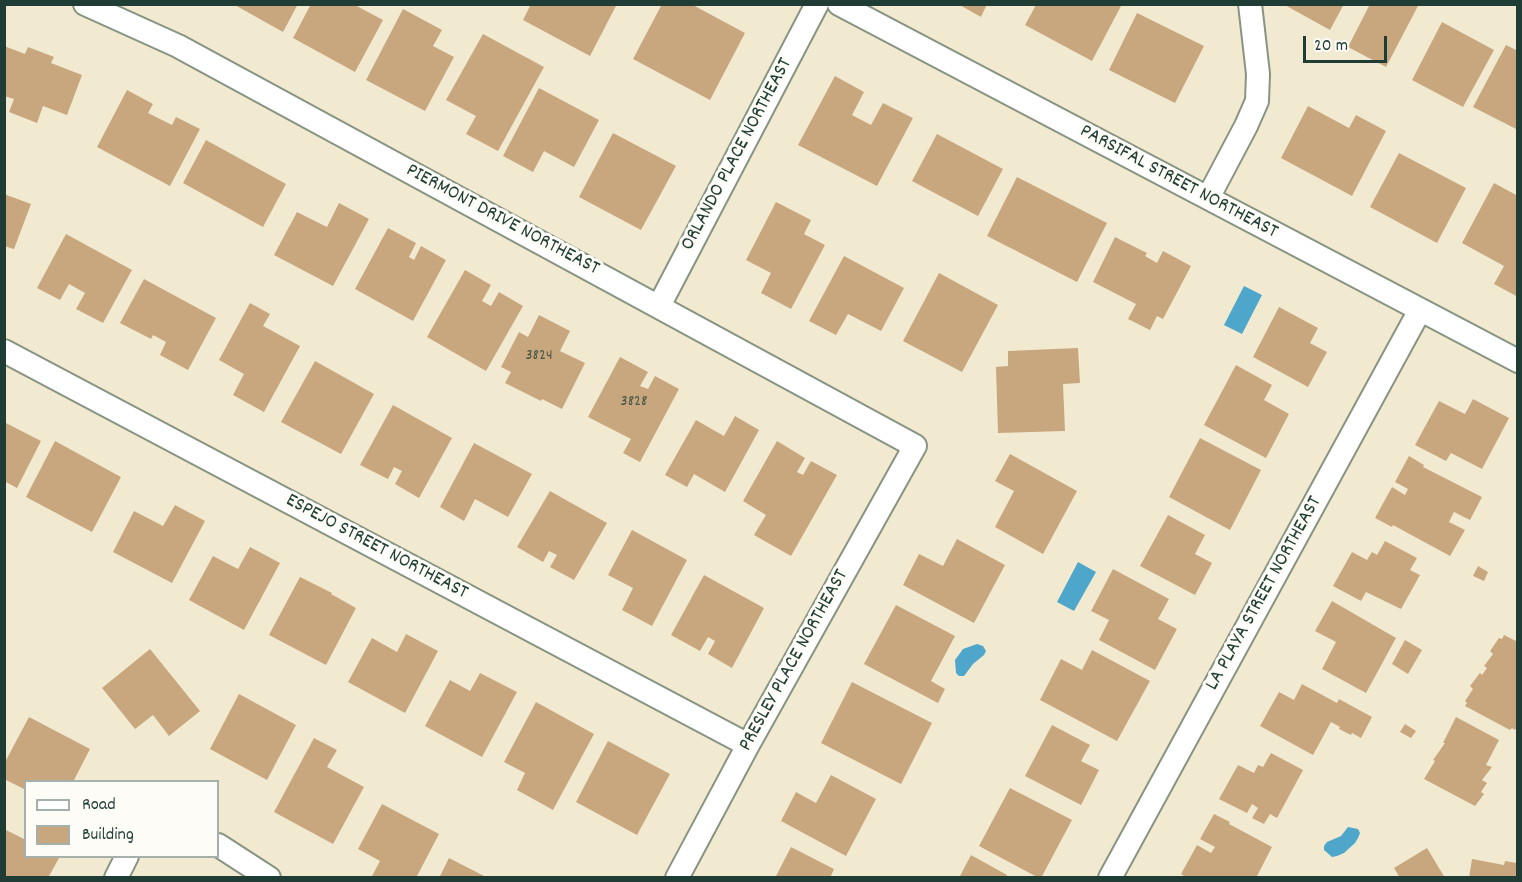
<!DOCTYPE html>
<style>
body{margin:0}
#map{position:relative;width:1522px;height:882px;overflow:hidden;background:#f1ead1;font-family:Dekko,sans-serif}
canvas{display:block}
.frame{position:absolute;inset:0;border:6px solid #1f3d34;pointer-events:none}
.legend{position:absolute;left:24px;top:780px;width:195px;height:78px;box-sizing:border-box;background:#fdfcf7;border:2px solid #a4b0a9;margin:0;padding:8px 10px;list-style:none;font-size:18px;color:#1f3d34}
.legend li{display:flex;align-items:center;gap:12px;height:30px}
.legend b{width:30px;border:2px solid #a4b0a9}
.scale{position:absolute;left:1303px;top:36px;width:84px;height:27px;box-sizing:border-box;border:3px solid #1f3d34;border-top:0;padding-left:8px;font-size:18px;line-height:21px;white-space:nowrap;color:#1f3d34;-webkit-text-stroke:4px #fdfcf7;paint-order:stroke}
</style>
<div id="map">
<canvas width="1522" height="882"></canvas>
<div class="frame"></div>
<ul class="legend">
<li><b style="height:8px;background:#fff"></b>Road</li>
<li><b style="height:16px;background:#c9a77e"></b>Building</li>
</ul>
<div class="scale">20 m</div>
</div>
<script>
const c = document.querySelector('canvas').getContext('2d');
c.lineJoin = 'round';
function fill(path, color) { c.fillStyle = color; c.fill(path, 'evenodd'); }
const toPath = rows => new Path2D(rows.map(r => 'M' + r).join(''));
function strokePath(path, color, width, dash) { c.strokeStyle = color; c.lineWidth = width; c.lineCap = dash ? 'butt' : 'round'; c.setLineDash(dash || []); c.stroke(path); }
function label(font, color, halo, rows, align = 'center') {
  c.font = font + ' Dekko,sans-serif'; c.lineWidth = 6; c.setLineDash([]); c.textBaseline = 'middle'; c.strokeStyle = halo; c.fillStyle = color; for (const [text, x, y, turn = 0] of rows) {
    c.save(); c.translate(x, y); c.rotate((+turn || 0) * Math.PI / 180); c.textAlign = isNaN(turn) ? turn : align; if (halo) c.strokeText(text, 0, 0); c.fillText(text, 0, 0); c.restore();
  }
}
fill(toPath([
 [1244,286,1262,295,1242,334,1224,325],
 [1078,562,1096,572,1074,611,1057,602],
 [977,644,983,646,986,651,984,655,973,664,964,676,959,676,956,673,955,660,963,649],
 [1348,827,1358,829,1360,833,1358,838,1355,843,1344,853,1337,856,1332,857,1324,850,1324,846,1327,842,1341,836]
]), '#4ea7cb');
fill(toPath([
 [233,4,298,4,283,32],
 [311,4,353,4,383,20,355,72,293,38],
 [531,4,617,4,590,56,523,20],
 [662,4,691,4,745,33,710,100,633,59],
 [958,4,987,4,981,17],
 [1283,4,1344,4,1330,30],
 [1370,4,1419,4,1386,67,1348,47],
 [1036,5,1118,5,1121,6,1092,61,1025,25],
 [403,9,442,30,433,46,454,57,425,111,366,80],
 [1137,13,1204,46,1175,103,1109,70],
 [1442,22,1494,50,1463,107,1412,80],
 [483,34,544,67,498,151,466,134,476,116,446,100],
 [1506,45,1518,51,1518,130,1473,107],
 [4,46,25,54,28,47,54,57,51,63,82,75,67,115,43,106,37,123,9,112,14,99,4,96],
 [835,76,864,92,852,115,871,125,883,103,913,118,877,186,798,145],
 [539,88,599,120,574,167,544,151,533,172,503,156],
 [127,90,153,104,148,113,172,125,176,117,200,129,170,186,97,147],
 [1308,106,1349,128,1356,115,1386,131,1352,196,1281,158],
 [613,133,676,166,641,230,579,197],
 [937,134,1003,169,978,216,912,181],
 [206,140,286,184,263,227,183,183],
 [1399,153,1466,188,1437,243,1370,207],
 [1017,177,1107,223,1077,282,987,236],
 [1494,183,1518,196,1518,297,1494,284,1504,266,1462,243],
 [4,194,31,204,14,249,4,246],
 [776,202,811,220,804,234,825,245,791,309,761,293,771,273,746,260],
 [339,203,369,219,333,286,274,255,297,212,327,227],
 [388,228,416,243,409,257,414,260,421,246,446,260,413,321,355,289],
 [66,234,132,270,103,323,76,309,85,293,69,284,60,300,37,288],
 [1115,237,1147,253,1145,256,1157,263,1163,251,1191,266,1163,319,1157,316,1150,330,1128,319,1136,304,1093,282],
 [844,256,904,288,881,331,848,314,836,335,809,321],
 [465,270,491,285,482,301,491,306,499,292,523,306,486,371,427,337],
 [939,273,998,305,962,372,903,341],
 [144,279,216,318,188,370,160,355,166,342,153,335,151,339,120,323],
 [250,303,270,314,263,326,300,346,264,412,233,395,244,374,219,360],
 [1279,307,1318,328,1310,343,1327,352,1308,387,1253,357],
 [539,315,570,331,560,351,585,363,562,409,542,399,541,401,505,383,511,372,501,367,519,332,528,337],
 [1078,348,1080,383,1063,384,1065,431,998,433,996,367,1008,366,1008,351],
 [620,357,648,372,640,386,648,389,655,376,679,389,640,462,623,453,631,439,588,417],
 [315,361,374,394,341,454,281,422],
 [1236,365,1272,385,1264,400,1289,414,1266,458,1204,425],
 [1473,399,1509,418,1482,469,1451,453,1446,461,1415,445,1439,401,1465,414],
 [393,405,452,438,419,498,395,484,402,471,394,467,388,479,360,465],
 [735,416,759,430,725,492,694,474,687,487,665,475,696,420,724,436],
 [4,422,41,441,17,488,4,481],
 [1200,438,1261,470,1230,530,1169,497],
 [55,441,121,477,92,532,26,497],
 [777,441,805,458,797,472,803,475,811,461,837,475,791,556,754,535,766,515,743,501],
 [474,443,532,474,508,517,475,499,464,521,440,507],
 [1010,454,1077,491,1043,554,995,527,1014,491,995,481],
 [1409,456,1424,465,1423,467,1482,497,1470,520,1454,512,1449,522,1465,530,1450,556,1393,525,1392,527,1375,518,1392,487,1405,495,1408,489,1395,482],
 [550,491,607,523,574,580,550,567,557,555,549,551,543,562,517,547],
 [175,505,205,521,172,583,113,552,134,511,163,526],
 [1168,515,1205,535,1195,554,1212,563,1195,595,1140,566],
 [632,530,687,560,652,626,622,610,633,588,608,575],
 [957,539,1005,565,974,623,903,585,919,554,943,566],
 [1385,541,1417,558,1410,570,1420,575,1401,609,1366,592,1361,601,1333,586,1352,552,1367,560,1372,552,1377,555],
 [250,547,280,563,244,630,189,600,213,556,238,569],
 [1478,566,1488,572,1484,581,1473,576],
 [1113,569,1169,599,1158,619,1177,629,1155,670,1099,640,1109,620,1091,611],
 [704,575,764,608,732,668,708,654,715,641,708,637,700,651,671,635],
 [300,577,332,593,331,594,356,608,326,665,269,635],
 [1332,601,1396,638,1366,693,1322,669,1336,642,1315,631],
 [896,605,955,636,931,681,945,689,938,703,864,664],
 [406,634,438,651,405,713,348,682,372,638,397,652],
 [1504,635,1518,642,1518,726,1515,730,1512,728,1510,730,1465,706,1467,703,1465,701,1473,689,1470,686,1480,673,1482,675,1487,668,1484,666,1493,654,1490,651,1499,638,1502,639],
 [1405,640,1422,650,1408,674,1392,664],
 [150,649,200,711,169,736,153,715,135,729,102,688],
 [1092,650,1150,681,1117,741,1040,700,1061,659,1082,670],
 [480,673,517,692,482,757,425,726,450,680,470,691],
 [852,682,932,723,901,784,821,743],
 [1302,684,1337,703,1339,699,1372,717,1361,738,1352,733,1351,735,1339,729,1340,727,1331,722,1313,755,1260,726,1279,692,1294,700],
 [239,694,296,725,267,780,210,749],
 [536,702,594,734,553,810,517,790,525,773,504,762],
 [29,717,90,749,73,782,26,782,26,790,4,779,4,764],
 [1456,717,1499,740,1486,765,1492,767,1482,780,1487,783,1481,792,1484,794,1475,806,1424,779,1435,761,1433,760,1445,743,1443,743],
 [1405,724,1416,731,1411,738,1400,732],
 [1052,725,1090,745,1081,761,1099,770,1081,805,1025,776],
 [314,738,337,750,327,767,364,787,333,844,274,812],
 [608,741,670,774,637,835,576,802],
 [1271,753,1303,770,1277,818,1270,814,1264,824,1252,818,1258,808,1252,804,1247,813,1219,799,1238,765,1254,773,1258,765,1263,767],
 [831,775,876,799,846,856,781,821,796,792,816,803],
 [1010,788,1072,820,1041,878,1039,878,979,846],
 [382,804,439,834,416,878,371,878,380,861,358,849],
 [1214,814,1230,822,1229,824,1272,847,1256,878,1187,878,1181,874,1197,845,1211,853,1215,847,1200,839],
 [4,829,26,840,26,856,56,856,59,858,48,878,4,878],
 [791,847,834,869,830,878,775,878],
 [1427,848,1445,878,1400,878,1394,868],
 [971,855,1007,875,1006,878,959,878],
 [449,858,488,878,439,878],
 [1472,859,1504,865,1505,861,1517,863,1518,878,1469,878]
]), '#c9a77e');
const street = toPath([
 [85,4,178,46,915,446,748,745,677,878],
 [839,4,1518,361],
 [1208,198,1246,126,1257,101,1258,74,1250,4],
 [659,306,817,4],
 [4,351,748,745],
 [218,845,269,878],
 [116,878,127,856],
 [1110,878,1420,310]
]);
strokePath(street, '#889482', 26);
strokePath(street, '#fff', 22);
label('16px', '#4a5846', null, [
 ["3824",539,357],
 ["3828",634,403]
]);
label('20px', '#1f3d34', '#fdfcf7', [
 ["ORLANDO PLACE NORTHEAST",738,155,-62],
 ["PARSIFAL STREET NORTHEAST",1178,183,28],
 ["PIERMONT DRIVE NORTHEAST",502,221,28],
 ["ESPEJO STREET NORTHEAST",376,548,28],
 ["LA PLAYA STREET NORTHEAST",1265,594,-61],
 ["PRESLEY PLACE NORTHEAST",795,661,-61]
]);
</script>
